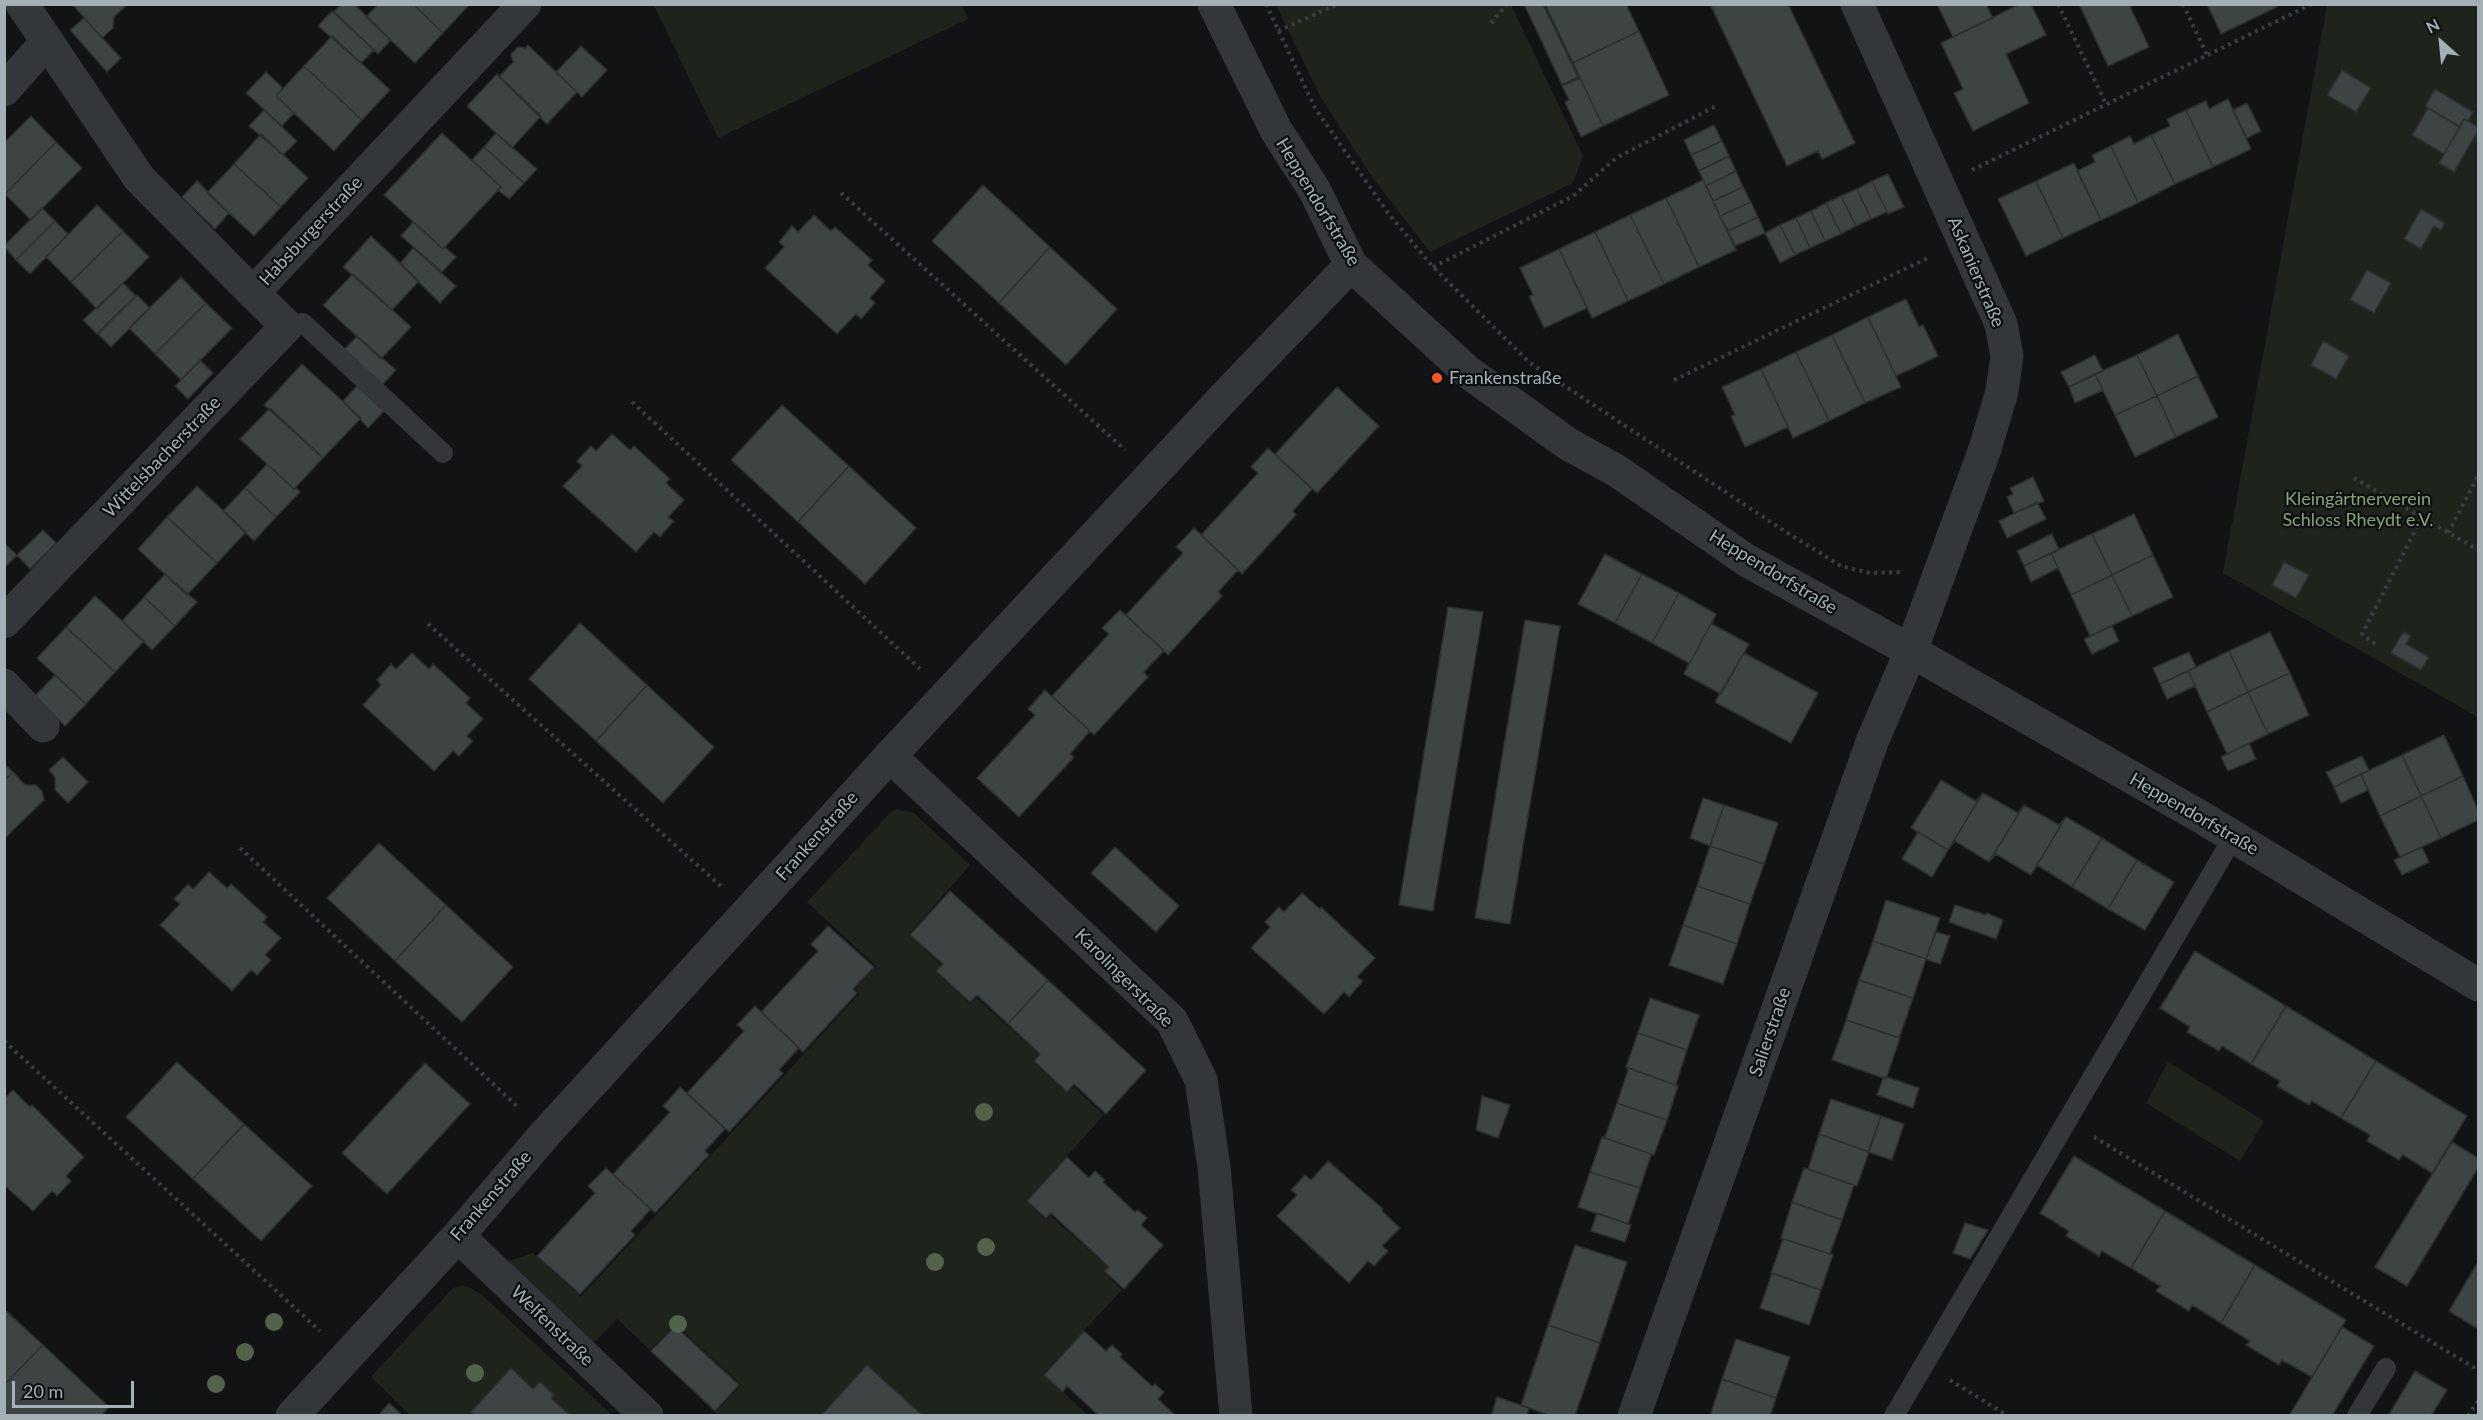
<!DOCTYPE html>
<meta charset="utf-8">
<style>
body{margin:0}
#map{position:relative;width:2483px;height:1420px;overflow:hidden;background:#121314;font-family:Lato,sans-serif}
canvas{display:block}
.frame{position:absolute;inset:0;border:6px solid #a3b1b6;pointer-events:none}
.north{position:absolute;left:2411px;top:12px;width:60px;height:60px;-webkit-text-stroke:4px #0d0e0f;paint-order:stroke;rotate:333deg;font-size:16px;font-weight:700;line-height:24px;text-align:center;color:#a3b1b6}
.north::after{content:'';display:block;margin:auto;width:21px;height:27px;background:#a3b1b6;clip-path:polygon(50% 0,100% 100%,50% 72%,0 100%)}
.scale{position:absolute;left:12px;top:1381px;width:122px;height:27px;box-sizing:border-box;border:3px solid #a3b1b6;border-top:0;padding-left:8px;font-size:18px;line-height:21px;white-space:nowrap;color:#a3b1b6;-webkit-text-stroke:4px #0d0e0f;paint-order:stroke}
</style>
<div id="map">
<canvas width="2483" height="1420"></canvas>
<div class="frame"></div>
<div class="north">N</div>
<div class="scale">20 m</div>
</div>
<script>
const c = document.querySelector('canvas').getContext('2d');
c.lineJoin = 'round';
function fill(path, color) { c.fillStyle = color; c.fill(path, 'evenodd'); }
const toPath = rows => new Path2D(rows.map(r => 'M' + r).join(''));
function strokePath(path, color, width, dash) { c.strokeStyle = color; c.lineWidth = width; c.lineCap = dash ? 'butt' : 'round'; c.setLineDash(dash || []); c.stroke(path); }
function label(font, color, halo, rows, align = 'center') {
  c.font = font + ' Lato,sans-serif'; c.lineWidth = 4.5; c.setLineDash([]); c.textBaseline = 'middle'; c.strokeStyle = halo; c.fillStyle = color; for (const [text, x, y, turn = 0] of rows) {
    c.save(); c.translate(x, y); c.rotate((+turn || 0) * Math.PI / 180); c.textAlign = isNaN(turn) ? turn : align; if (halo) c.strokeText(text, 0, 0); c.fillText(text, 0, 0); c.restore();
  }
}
fill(toPath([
 [961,4,968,19,718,138,654,5],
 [1276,5,1511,5,1583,156,1573,183,1430,252,1372,177,1320,96],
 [2327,5,2478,5,2478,717,2223,573],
 [897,809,914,813,970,865,909,934,941,965,935,971,970,1004,977,998,1039,1054,1032,1061,1067,1093,1074,1087,1104,1115,1026,1201,1046,1220,1051,1216,1108,1267,1103,1272,1122,1290,1043,1374,1088,1415,719,1416,715,1413,741,1385,675,1324,650,1350,617,1319,594,1343,506,1262,533,1253,581,1297,859,994,855,989,876,966,807,902,892,811],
 [2168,1062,2264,1121,2240,1161,2146,1103],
 [463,1286,469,1287,481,1294,612,1415,410,1415,371,1377,453,1288]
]), '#1e241c');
const building = toPath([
 [72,4,128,4,114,17,113,28,102,38,72,4],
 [341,4,354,4,391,40,378,54,334,12,341,4],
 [378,4,413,4,443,33,415,63,366,17,378,4],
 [413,4,470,4,443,33,413,4],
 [1524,4,1543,4,1578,77,1562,85,1524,4],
 [1545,4,1626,4,1639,31,1573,63,1545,4],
 [1710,4,1788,4,1855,143,1822,159,1818,151,1787,166,1710,4],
 [1937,4,1986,4,1993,18,1953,37,1937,4],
 [2020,4,2031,4,2046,35,2006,54,2029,103,1973,131,1954,93,1963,89,1941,43,2020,4],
 [2079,4,2129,4,2149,47,2108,66,2079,4],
 [2207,4,2276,4,2277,7,2221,34,2207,4],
 [332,11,374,50,361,63,318,26,332,11],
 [84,18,121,58,107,72,70,30,84,18],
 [1639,31,1669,95,1603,126,1573,63,1639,31],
 [332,36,390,90,362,120,304,66,332,36],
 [528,45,577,92,547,124,499,77,513,62,511,54,518,47,526,48,528,45],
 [581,46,607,70,582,97,556,72,581,46],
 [304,66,362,120,334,151,276,96,304,66],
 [2342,70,2371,88,2356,112,2327,95,2342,70],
 [266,72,283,88,276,96,294,113,282,126,246,93,266,72],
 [497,74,541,116,512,148,467,106,497,74],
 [1580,78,1603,126,1581,137,1565,102,1569,100,1562,86,1580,78],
 [2435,89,2473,112,2468,121,2464,119,2460,127,2425,106,2435,89],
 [2228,99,2251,149,2213,167,2186,110,2206,101,2209,109,2228,99],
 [2247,103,2261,131,2247,138,2233,110,2247,103],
 [2428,108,2460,127,2444,154,2412,135,2428,108],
 [264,110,297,141,283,155,249,126,264,110],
 [2186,110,2213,167,2175,184,2151,135,2170,126,2167,119,2186,110],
 [31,116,56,142,5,194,4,143,31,116],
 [2464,119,2478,127,2478,131,2454,172,2439,163,2464,119],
 [1714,125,1722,141,1691,155,1684,140,1714,125],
 [442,133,501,187,443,249,384,195,442,133],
 [496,133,537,169,524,183,484,147,496,133],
 [261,134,308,178,281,207,234,164,261,134],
 [2151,135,2175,184,2138,203,2111,146,2130,136,2134,144,2151,135],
 [1722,141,1729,156,1699,171,1691,155,1722,141],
 [56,142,82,168,31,220,5,194,56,142],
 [2111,146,2138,203,2101,220,2077,171,2095,162,2092,155,2111,146],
 [484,147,524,183,509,199,498,190,501,187,472,160,484,147],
 [1729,156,1736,171,1706,186,1699,171,1729,156],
 [2074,163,2101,220,2063,238,2036,181,2074,163],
 [234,164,281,207,254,236,207,193,234,164],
 [1736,171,1743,187,1713,201,1706,186,1736,171],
 [1888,174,1904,207,1888,214,1872,181,1888,174],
 [1703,180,1736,250,1699,267,1666,198,1703,180],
 [197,181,229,213,215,229,182,197,197,181],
 [1872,181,1887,212,1871,219,1857,189,1872,181],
 [2036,181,2063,238,2026,256,1998,199,2036,181],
 [983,185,1050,247,999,303,932,241,983,185],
 [1743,187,1751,202,1720,216,1713,201,1743,187],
 [1857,189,1871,219,1856,226,1841,196,1857,189],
 [1841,196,1856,226,1841,234,1826,203,1841,196],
 [1666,198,1699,267,1664,284,1630,215,1666,198],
 [1751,202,1758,217,1728,231,1720,216,1751,202],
 [1826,203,1841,234,1825,241,1811,211,1826,203],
 [97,205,123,231,71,282,46,257,97,205],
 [42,208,55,221,16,260,4,246,42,208],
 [2421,209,2445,223,2441,230,2434,226,2421,249,2404,239,2421,209],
 [1811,211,1825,241,1810,248,1796,218,1811,211],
 [814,215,831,231,835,227,872,260,868,265,885,281,870,298,875,303,861,319,856,314,837,334,765,268,784,247,779,242,792,226,798,232,814,215],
 [1630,215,1664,284,1628,301,1595,232,1630,215],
 [1758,217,1765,233,1735,246,1728,231,1758,217],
 [1796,218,1810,248,1795,255,1780,225,1796,218],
 [55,221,68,234,30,274,16,260,55,221],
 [413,222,443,249,445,247,456,257,442,272,401,236,413,222],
 [1780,225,1795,255,1780,263,1765,233,1780,225],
 [123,231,149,257,97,309,71,282,123,231],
 [1595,232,1628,301,1592,318,1559,249,1595,232],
 [371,236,419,281,392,310,343,267,371,236],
 [1050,247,1117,309,1066,365,999,303,1050,247],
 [413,248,456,286,440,303,400,264,413,248],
 [1559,249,1587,308,1544,328,1529,296,1533,295,1520,268,1559,249],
 [2367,270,2391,283,2374,313,2350,300,2367,270],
 [353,274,411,327,381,359,323,305,353,274],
 [181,277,206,303,155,354,129,328,181,277],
 [123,283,136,296,97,334,83,320,123,283],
 [137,295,150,308,111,347,98,334,137,295],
 [1906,299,1919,327,1923,325,1938,356,1896,376,1868,317,1906,299],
 [206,303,232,328,181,380,155,354,206,303],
 [1868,317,1901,387,1865,403,1832,335,1868,317],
 [2178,334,2198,376,2157,396,2137,355,2178,334],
 [1832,335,1865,403,1829,421,1796,352,1832,335],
 [357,336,396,370,382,385,344,350,357,336],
 [2323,341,2349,356,2336,379,2311,365,2323,341],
 [1796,352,1829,421,1793,438,1761,369,1796,352],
 [2095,355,2103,371,2069,387,2061,372,2095,355],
 [2137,355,2157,396,2115,415,2095,374,2137,355],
 [200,360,213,373,188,399,175,386,200,360],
 [302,364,361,418,323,458,264,405,302,364],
 [1761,369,1788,427,1745,447,1731,416,1735,415,1722,387,1761,369],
 [2095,374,2103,390,2075,403,2069,387,2095,374],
 [2198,376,2218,417,2176,437,2157,396,2198,376],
 [357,386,384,411,368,428,343,401,357,386],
 [1337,387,1379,426,1317,493,1275,454,1337,387],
 [2157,396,2176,437,2135,457,2115,415,2157,396],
 [782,405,849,466,798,522,731,460,782,405],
 [270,408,323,458,294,489,240,439,270,408],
 [612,434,630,450,634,446,670,479,666,483,684,500,668,517,674,521,660,537,654,532,636,552,563,486,582,466,577,461,591,446,596,451,612,434],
 [1268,448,1312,489,1293,511,1296,515,1242,574,1201,535,1258,473,1251,467,1268,448],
 [267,464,294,489,296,488,300,492,276,517,245,488,267,464],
 [849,466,916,528,865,584,798,522,849,466],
 [2033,477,2044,501,2014,513,2007,497,2013,494,2010,488,2033,477],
 [197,486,246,532,217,563,167,517,197,486],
 [245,488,276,517,254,541,223,511,245,488],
 [2037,502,2046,519,2007,538,1999,521,2037,502],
 [2134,514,2153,555,2112,575,2092,534,2134,514],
 [167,517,217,563,187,595,138,549,167,517],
 [1194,528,1238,570,1218,592,1222,596,1168,655,1126,615,1183,553,1176,547,1194,528],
 [43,530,56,543,30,569,17,555,43,530],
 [2052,534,2059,550,2024,566,2017,551,2052,534],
 [2092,534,2112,575,2071,595,2051,553,2092,534],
 [4,543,17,555,4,568,4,543],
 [2051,553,2058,568,2031,582,2024,566,2051,553],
 [1605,554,1642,574,1615,623,1578,604,1605,554],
 [2153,555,2173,597,2132,616,2112,575,2153,555],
 [2284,562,2309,575,2296,598,2272,585,2284,562],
 [165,574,197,602,175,626,144,597,165,574],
 [1642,574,1679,593,1652,643,1615,623,1642,574],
 [2112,575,2132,616,2090,636,2071,595,2112,575],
 [1679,593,1716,614,1684,674,1689,663,1652,643,1679,593],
 [95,596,144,641,115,672,66,627,95,596],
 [144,597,175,626,152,650,122,621,144,597],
 [1448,607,1483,612,1433,911,1399,905,1448,607],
 [1120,610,1164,651,1144,672,1148,677,1094,735,1052,696,1109,634,1102,628,1120,610],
 [1716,614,1712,624,1749,644,1721,694,1684,674,1716,614],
 [1525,620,1560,626,1510,924,1475,918,1525,620],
 [580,623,647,685,596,741,529,679,580,623],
 [2112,626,2119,641,2092,654,2084,639,2112,626],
 [66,627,115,672,86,704,37,658,66,627],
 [2270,632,2290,673,2248,692,2229,651,2270,632],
 [2403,632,2411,636,2406,644,2429,657,2421,670,2391,653,2403,632],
 [2229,651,2248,692,2207,712,2188,671,2229,651],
 [2189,652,2196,667,2160,684,2153,668,2189,652],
 [412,653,429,669,433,664,470,698,466,703,483,719,467,736,473,741,459,756,453,751,434,771,363,705,381,685,377,680,391,664,396,669,412,653],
 [1744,653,1818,693,1791,743,1715,702,1744,653],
 [2188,671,2195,686,2167,699,2160,684,2188,671],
 [2290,673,2309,715,2268,734,2248,692,2290,673],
 [55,675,86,704,65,726,34,697,55,675],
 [647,685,714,747,663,803,596,741,647,685],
 [1045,690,1090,731,1070,754,1074,757,1019,817,977,778,1035,715,1028,709,1045,690],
 [2248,692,2268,734,2227,754,2207,712,2248,692],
 [2444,735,2463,776,2421,796,2402,755,2444,735],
 [2249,743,2256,759,2228,771,2221,757,2249,743],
 [2402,755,2421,796,2380,816,2361,774,2402,755],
 [2362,756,2369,770,2334,787,2326,772,2362,756],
 [63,757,88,782,68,803,55,790,55,777,49,770,63,757],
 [4,764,13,772,4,780,4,764],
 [13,772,25,785,36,785,42,791,44,800,4,839,4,780,13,772],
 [2361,774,2368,790,2341,803,2334,787,2361,774],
 [2463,776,2478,810,2478,820,2441,838,2421,796,2463,776],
 [1941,780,1976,801,1983,793,1948,850,1911,828,1941,780],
 [1983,793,2018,813,2024,805,1989,862,1955,841,1948,850,1983,793],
 [2421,796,2441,838,2400,857,2380,816,2421,796],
 [1703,798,1724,805,1710,846,1690,838,1703,798],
 [1724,805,1778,823,1764,864,1710,846,1724,805],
 [2024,805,2059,825,2066,817,2031,875,1996,854,1989,862,2024,805],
 [2066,817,2102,838,2072,887,2037,865,2031,875,2066,817],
 [1918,832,1948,850,1932,877,1902,859,1918,832],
 [2102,838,2137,860,2108,909,2072,887,2102,838],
 [379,843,446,905,395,961,327,898,379,843],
 [1710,846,1764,864,1750,904,1697,886,1710,846],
 [1115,847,1179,906,1156,932,1091,873,1115,847],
 [2422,847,2429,862,2402,875,2394,860,2422,847],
 [2137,860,2174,882,2145,930,2108,909,2137,860],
 [209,872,227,888,231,884,267,917,263,922,281,938,265,955,271,960,257,975,251,970,232,991,160,925,180,904,174,899,188,884,193,889,209,872],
 [1697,886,1750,904,1737,944,1683,925,1697,886],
 [950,891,1048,980,1008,1024,977,995,970,1002,936,971,943,964,910,935,950,891],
 [1302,893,1320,909,1321,907,1375,958,1357,977,1363,981,1349,997,1344,992,1324,1014,1251,948,1270,927,1265,922,1279,907,1284,912,1302,893],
 [1886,900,1940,918,1926,959,1873,941,1886,900],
 [446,905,513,967,462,1022,395,961,446,905],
 [1955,905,1986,915,1987,913,2003,920,1996,939,1949,922,1955,905],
 [1683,925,1737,944,1723,984,1669,965,1683,925],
 [828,926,874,967,853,989,857,993,803,1052,761,1012,818,951,811,944,828,926],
 [1936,932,1950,936,1940,964,1926,959,1936,932],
 [1873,941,1926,959,1913,998,1859,980,1873,941],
 [2195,951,2286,1006,2251,1064,2222,1046,2219,1051,2187,1032,2190,1027,2160,1008,2195,951],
 [1048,980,1146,1070,1106,1114,1074,1084,1067,1092,1034,1061,1040,1054,1008,1024,1048,980],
 [1859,980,1913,998,1899,1038,1846,1020,1859,980],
 [1650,998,1699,1015,1687,1050,1638,1033,1650,998],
 [755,1006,799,1048,779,1070,783,1073,729,1132,687,1093,744,1031,737,1025,755,1006],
 [2286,1006,2376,1061,2341,1118,2312,1101,2309,1105,2277,1086,2280,1081,2251,1064,2286,1006],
 [1846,1020,1900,1038,1886,1079,1832,1060,1846,1020],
 [1638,1033,1687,1050,1676,1084,1678,1086,1626,1067,1638,1033],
 [2376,1061,2467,1116,2432,1173,2403,1155,2399,1160,2367,1141,2370,1135,2341,1118,2376,1061],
 [177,1062,244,1124,193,1179,126,1117,177,1062],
 [425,1063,470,1104,387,1194,342,1153,425,1063],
 [1626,1067,1678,1086,1667,1120,1617,1103,1628,1070,1626,1067],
 [1887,1077,1919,1088,1913,1108,1877,1095,1883,1078,1887,1077],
 [680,1087,725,1129,705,1151,709,1155,655,1213,613,1174,670,1112,663,1106,680,1087],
 [13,1090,30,1107,32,1105,84,1157,66,1176,71,1181,57,1196,52,1191,33,1211,4,1185,4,1099,13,1090],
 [1482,1096,1510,1105,1498,1138,1476,1130,1482,1096],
 [1831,1099,1881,1116,1869,1152,1819,1134,1831,1099],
 [1617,1103,1667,1120,1654,1155,1602,1137,1605,1137,1617,1103],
 [1881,1116,1904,1124,1892,1160,1868,1152,1881,1116],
 [244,1124,312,1186,261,1241,193,1179,244,1124],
 [1819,1134,1869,1152,1857,1186,1808,1169,1819,1134],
 [1602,1137,1654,1155,1651,1155,1640,1188,1590,1172,1602,1137],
 [2452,1142,2478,1158,2478,1168,2407,1286,2375,1267,2452,1142],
 [2074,1156,2165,1211,2131,1268,2102,1251,2099,1256,2066,1236,2069,1231,2040,1213,2074,1156],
 [1067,1157,1089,1178,1095,1171,1105,1180,1103,1182,1135,1212,1138,1210,1147,1218,1141,1225,1163,1245,1124,1289,1104,1271,1109,1267,1051,1213,1046,1218,1027,1201,1067,1157],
 [1328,1161,1383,1209,1382,1211,1400,1228,1382,1246,1388,1251,1374,1266,1368,1261,1349,1283,1277,1216,1297,1195,1291,1190,1305,1175,1311,1180,1328,1161],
 [606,1168,651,1209,631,1231,635,1235,580,1294,537,1256,595,1193,588,1186,606,1168],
 [1804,1168,1854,1185,1842,1220,1792,1202,1804,1168],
 [1590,1172,1640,1188,1628,1224,1578,1207,1590,1172],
 [1792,1202,1842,1220,1830,1254,1781,1238,1792,1202],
 [2165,1211,2255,1265,2221,1323,2192,1305,2189,1311,2156,1291,2160,1286,2131,1268,2165,1211],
 [1597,1213,1631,1225,1625,1242,1591,1231,1597,1213],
 [1965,1223,1988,1230,1970,1259,1953,1253,1965,1223],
 [1780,1238,1781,1238,1833,1255,1821,1290,1771,1273,1783,1239,1780,1238],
 [1575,1245,1627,1262,1600,1343,1548,1325,1575,1245],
 [2478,1262,2478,1329,2449,1311,2478,1262],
 [2255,1265,2346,1320,2312,1377,2282,1360,2279,1365,2246,1345,2250,1341,2221,1323,2255,1265],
 [1772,1273,1821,1290,1809,1325,1760,1308,1772,1273],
 [4,1309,43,1345,4,1385,4,1309],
 [1548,1325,1600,1343,1575,1416,1551,1416,1521,1405,1548,1325],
 [675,1326,739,1385,715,1411,651,1351,675,1326],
 [2342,1327,2374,1346,2332,1416,2289,1416,2342,1327],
 [1084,1331,1106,1351,1112,1345,1122,1354,1120,1357,1152,1386,1155,1384,1164,1392,1158,1399,1176,1416,1099,1416,1067,1386,1063,1392,1044,1375,1084,1331],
 [1736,1339,1790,1357,1776,1398,1722,1379,1736,1339],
 [43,1345,109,1407,101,1416,9,1416,4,1411,4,1385,43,1345],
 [867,1365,923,1416,821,1416,867,1365],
 [511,1368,533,1389,540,1382,554,1395,551,1398,571,1416,475,1416,471,1412,511,1368],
 [2415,1371,2447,1390,2431,1416,2388,1416,2415,1371],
 [1722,1379,1776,1398,1770,1416,1710,1416,1722,1379],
 [1497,1397,1529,1408,1527,1416,1491,1416,1497,1397],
 [389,1403,403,1416,378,1416,389,1403]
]);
fill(building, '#3e4344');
strokePath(building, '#2c2e30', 1.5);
strokePath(toPath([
 [1266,4,1315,108,1388,213,1433,267,1530,363,1783,530,1841,566,1870,573,1901,572],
 [2058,4,2106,104],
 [2183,4,2207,55],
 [1491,23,1507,4],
 [1278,31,1338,4],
 [1972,170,2312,4],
 [841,193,1125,450],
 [1433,267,1573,196,1616,158,1718,105],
 [1674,380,1930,257],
 [632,402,920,669],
 [2354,478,2478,550],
 [2448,533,2478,476],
 [428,624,722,887],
 [2375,644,2362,634,2422,517],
 [240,848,519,1108],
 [4,1041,320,1331],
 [2094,1137,2478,1370],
 [1950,1380,2008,1416],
 [2468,1416,2478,1401]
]), '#393e41', 4, [3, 4.5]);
strokePath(toPath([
 [287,326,303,323,443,453],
 [1894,1416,2234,836],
 [2357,1416,2386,1368]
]), '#33373a', 20);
strokePath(toPath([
 [22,4,139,178,253,293,525,4],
 [1214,4,1276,130,1315,191,1351,265,1468,372,1568,444,1617,471,1746,560,1911,651,2201,817,2478,985],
 [4,90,46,43],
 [4,622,287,326,253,293],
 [4,685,43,726],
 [890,756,1172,1021,1201,1080,1214,1167,1236,1416],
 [458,1236,647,1416],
 [292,1416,458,1236,546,1133,890,756,1230,391,1351,265],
 [1634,1416,1872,742,1911,651,1985,449,2002,391,2007,356,2001,324,1857,4]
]), '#33373a', 33);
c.fillStyle = '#52624b';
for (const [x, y] of [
 [984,1112],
 [986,1247],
 [935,1262],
 [274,1322],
 [678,1324],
 [245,1352],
 [475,1373],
 [216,1384]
]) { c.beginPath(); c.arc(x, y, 9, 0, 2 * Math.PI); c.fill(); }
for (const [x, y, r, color] of [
 [1437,378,6,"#ff5720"]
]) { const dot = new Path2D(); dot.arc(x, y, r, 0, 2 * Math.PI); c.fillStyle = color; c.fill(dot); strokePath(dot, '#0d0e0f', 2); }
label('18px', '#a3b1b6', '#0d0e0f', [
 ["Heppendorfstraße",1318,202,59],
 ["Habsburgerstraße",311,231,-47],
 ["Askanierstraße",1976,272,67],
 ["Wittelsbacherstraße",162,457,-46],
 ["Heppendorfstraße",1773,572,31],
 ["Heppendorfstraße",2194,814,30],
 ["Frankenstraße",817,836,-48],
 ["Karolingerstraße",1124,978,45],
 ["Salierstraße",1770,1032,-71],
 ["Frankenstraße",491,1196,-49],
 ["Welfenstraße",552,1326,44]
]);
label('18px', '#a3b1b6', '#0d0e0f', [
 ["Frankenstraße",1449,378]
], 'left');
label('18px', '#87a378', '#0d0e0f', [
 ["Kleingärtnerverein",2358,499],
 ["Schloss Rheydt e.V.",2358,520]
]);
</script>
